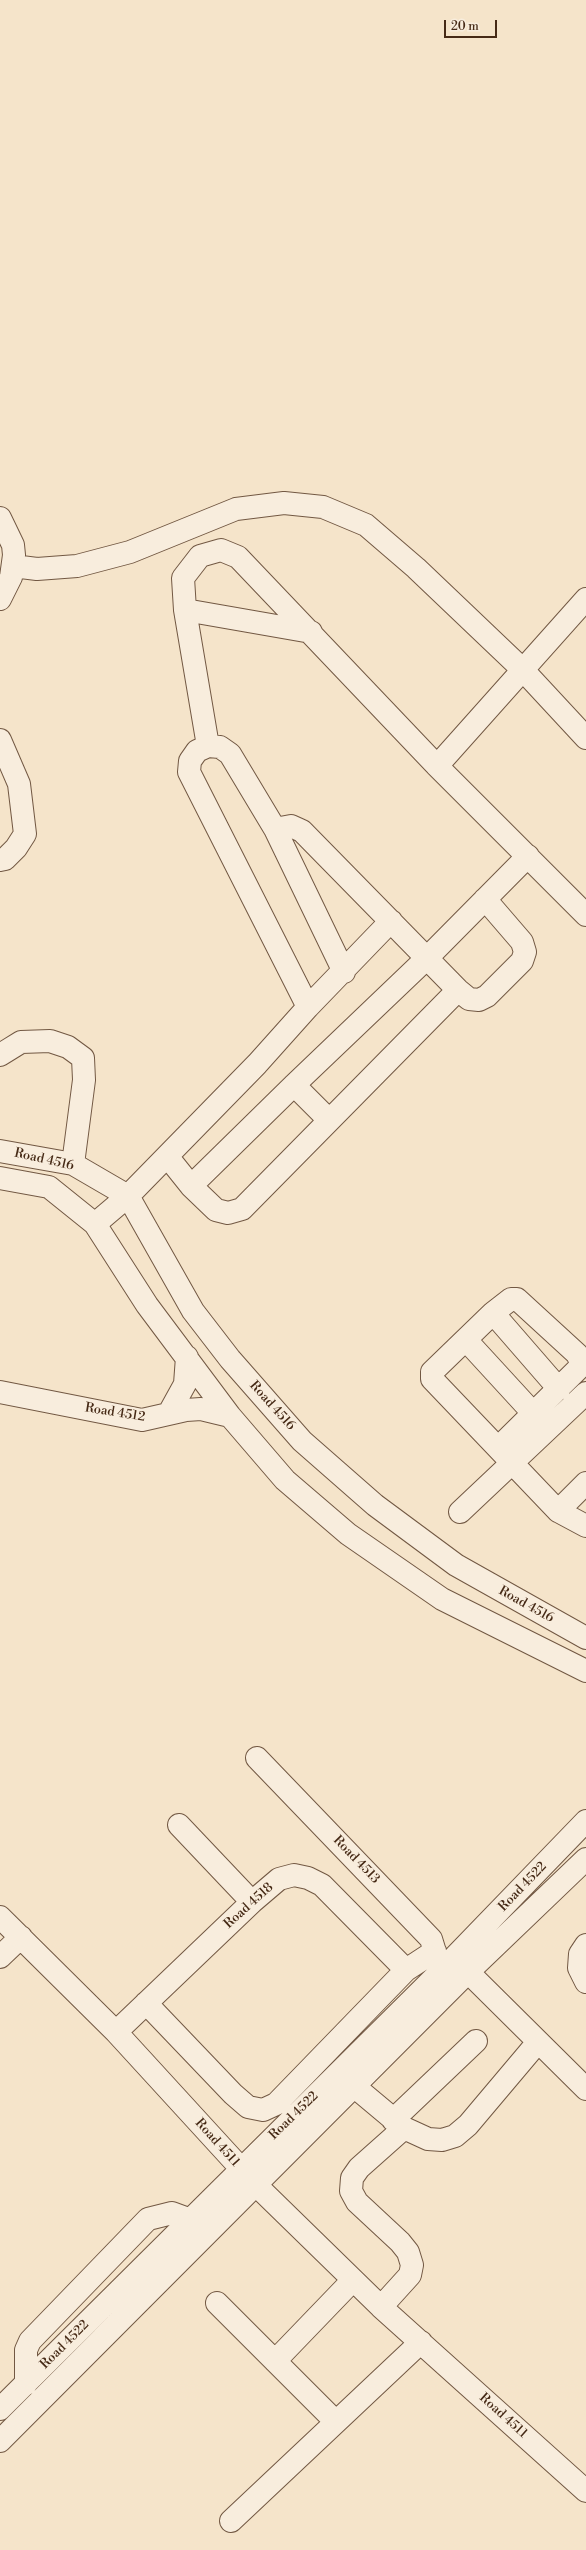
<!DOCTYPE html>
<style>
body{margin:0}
#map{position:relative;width:586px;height:2550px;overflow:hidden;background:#f5e4ca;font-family:"Libre Bodoni",serif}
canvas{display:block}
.scale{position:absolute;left:444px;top:20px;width:53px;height:18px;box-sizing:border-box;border:2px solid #462a16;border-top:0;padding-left:5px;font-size:12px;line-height:14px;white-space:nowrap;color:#462a16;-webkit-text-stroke:3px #f8eddd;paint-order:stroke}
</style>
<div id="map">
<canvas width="586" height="2550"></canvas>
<div class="scale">20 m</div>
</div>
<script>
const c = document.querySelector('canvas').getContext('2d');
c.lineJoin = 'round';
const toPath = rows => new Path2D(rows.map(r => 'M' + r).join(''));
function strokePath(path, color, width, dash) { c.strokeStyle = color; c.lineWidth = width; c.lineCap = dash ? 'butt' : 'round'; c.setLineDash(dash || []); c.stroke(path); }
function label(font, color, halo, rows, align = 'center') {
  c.font = font + ' "Libre Bodoni",serif'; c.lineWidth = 4; c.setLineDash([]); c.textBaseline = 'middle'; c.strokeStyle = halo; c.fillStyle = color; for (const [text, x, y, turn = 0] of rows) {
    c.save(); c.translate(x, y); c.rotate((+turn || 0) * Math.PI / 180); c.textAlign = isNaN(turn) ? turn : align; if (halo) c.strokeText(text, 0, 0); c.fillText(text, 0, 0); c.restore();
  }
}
const minor = toPath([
 [0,518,13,545,14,555,11,577,0,599],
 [13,566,37,569,77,566,130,552,236,509,284,503,323,507,366,525,416,568,522,669,586,738],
 [185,610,311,632],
 [0,740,19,784,25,834,16,848,5,859,0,860],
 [208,746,185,610,183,578,200,556,221,550,238,557,437,766,586,915],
 [437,766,586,599],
 [275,829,344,972],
 [308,1007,189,772,190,761,197,751,208,746,220,747,230,754,275,829,291,826,302,831,458,990,469,999,479,1000,487,996,522,961,525,952,522,942,485,899],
 [0,1055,21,1042,50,1041,68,1047,83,1058,84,1080,73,1164],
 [294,1085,329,1120],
 [0,1151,73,1164,128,1196,193,1311,230,1359,302,1441,375,1505,456,1565,586,1638],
 [167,1156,191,1186,216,1210,228,1213,242,1209,458,990],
 [0,1178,49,1187,95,1224,147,1305,230,1416,285,1480,348,1534,442,1599,586,1671],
 [191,1186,294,1085,427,958,528,856],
 [95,1224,128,1196,257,1064,308,1007,391,921],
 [493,1313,559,1389],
 [466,1340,533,1413],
 [0,1392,142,1420,186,1410,201,1409,230,1416],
 [169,1413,185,1384,187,1357],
 [498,1448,578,1369,581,1362,577,1354,517,1299,511,1299,493,1313,432,1372,432,1379,558,1511,586,1526],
 [558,1511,586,1483],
 [460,1512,586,1393],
 [257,1758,431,1939,439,1965],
 [179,1825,252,1902],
 [0,1917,116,2032,257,2186,381,2307,586,2491],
 [586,1945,580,1954,579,1968,586,1982],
 [0,1957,21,1937],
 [468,1972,586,2089],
 [146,2003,233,2094,248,2107,263,2110,276,2104,406,1970,435,1951],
 [116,2032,252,1902,279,1879,294,1875,308,1878,322,1885,406,1970],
 [355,2087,404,2128,428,2139,442,2140,455,2136,468,2125,538,2042],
 [393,2120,476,2041],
 [217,2303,335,2421],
 [381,2307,410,2275,412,2265,408,2252,400,2242,357,2202,351,2191,352,2178,359,2168,404,2128],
 [275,2361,353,2280],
 [26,2384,26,2350,30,2341,148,2219,172,2213,191,2220],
 [0,2409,441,1971,586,1821],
 [0,2441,468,1972,586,1859],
 [231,2521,421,2342]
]);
strokePath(minor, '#725843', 24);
strokePath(minor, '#f8eddd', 22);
label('13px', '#462a16', '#f8eddd', [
 ["Road 4516",44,1160,13],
 ["Road 4516",272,1406,48],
 ["Road 4512",115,1413,9],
 ["Road 4516",526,1605,29],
 ["Road 4513",356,1860,46],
 ["Road 4522",523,1887,-46],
 ["Road 4518",249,1906,-42],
 ["Road 4522",294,2116,-44],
 ["Road 4511",217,2143,48],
 ["Road 4522",65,2345,-45],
 ["Road 4511",503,2416,42]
]);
</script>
